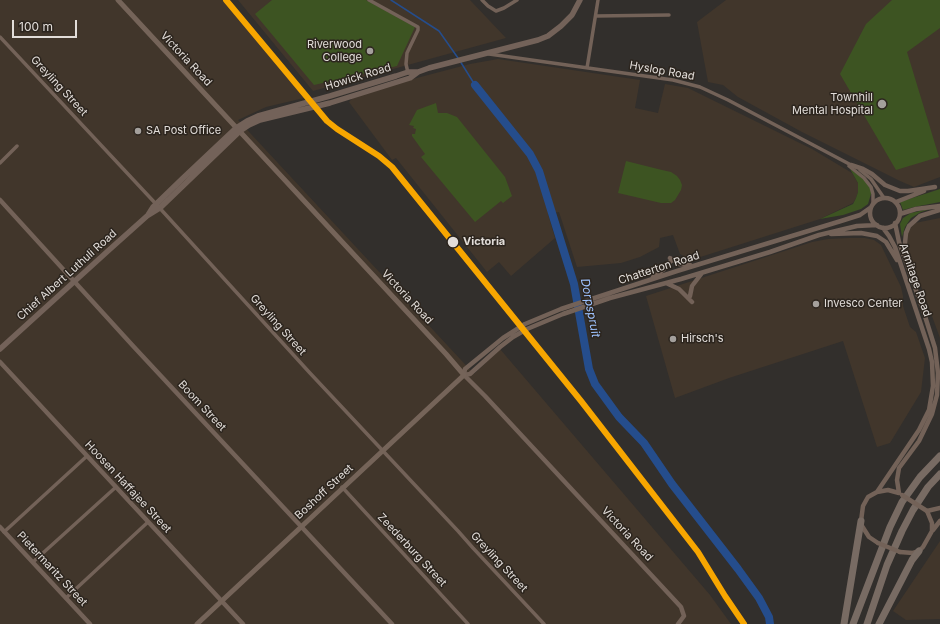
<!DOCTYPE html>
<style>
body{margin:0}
#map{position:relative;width:940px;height:624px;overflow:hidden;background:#322f2c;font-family:Inter,sans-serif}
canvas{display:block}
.scale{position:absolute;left:12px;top:20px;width:65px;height:18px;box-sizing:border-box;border:2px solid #e2ddd9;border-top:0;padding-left:5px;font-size:12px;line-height:14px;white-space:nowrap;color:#e2ddd9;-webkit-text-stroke:3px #2c251e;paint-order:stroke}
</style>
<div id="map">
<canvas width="940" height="624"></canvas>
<div class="scale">100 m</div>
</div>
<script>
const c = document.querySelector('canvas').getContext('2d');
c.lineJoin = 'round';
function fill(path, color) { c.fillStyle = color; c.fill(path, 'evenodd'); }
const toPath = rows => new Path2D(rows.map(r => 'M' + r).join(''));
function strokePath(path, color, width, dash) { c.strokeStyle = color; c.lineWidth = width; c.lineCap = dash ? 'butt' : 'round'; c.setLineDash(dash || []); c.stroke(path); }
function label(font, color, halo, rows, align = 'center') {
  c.font = font + ' Inter,sans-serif'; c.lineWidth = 3; c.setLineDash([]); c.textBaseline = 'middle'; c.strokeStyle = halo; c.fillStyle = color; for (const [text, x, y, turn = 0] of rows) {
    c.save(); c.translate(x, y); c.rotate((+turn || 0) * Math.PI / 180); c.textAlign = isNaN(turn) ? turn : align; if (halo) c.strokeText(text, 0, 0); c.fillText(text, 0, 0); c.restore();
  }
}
fill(toPath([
 [0,0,230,0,304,98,266,107,238,120,474,374,500,349,710,595,731,624,0,624],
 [238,0,470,0,506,38,313,91],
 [726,0,940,0,940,177,914,187,900,181,802,132,738,97,723,85,708,82,697,22],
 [498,59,640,80,635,108,658,113,665,84,688,88,812,149,852,173,858,183,858,192,856,198,853,203,820,219,691,260,680,254,673,235,660,238,659,247,640,257,621,263,577,267,559,212,548,214,555,238,511,276,499,262,487,272,396,158,392,160,349,102,356,94,470,64],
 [940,218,940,338,907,248,908,232,913,225,915,223],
 [849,238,865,238,874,240,881,245,901,287,903,296,903,306,910,327,916,332,925,358,921,392,890,443,877,447,843,341,729,378,675,398,646,296,812,242,828,239],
 [940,541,940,619,906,620,893,611]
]), '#41362b');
fill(toPath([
 [272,0,366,0,415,27,397,66,314,85,255,14],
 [892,0,940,0,940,28,907,52,939,157,896,170,840,74,866,24],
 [436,103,438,113,447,113,457,117,505,177,512,196,503,203,501,201,475,222,421,157,425,154,412,136,412,134,415,134,416,129,413,128,414,126,409,125,417,110],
 [626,161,662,170,671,172,677,176,680,180,682,185,681,190,675,200,671,203,661,203,618,193],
 [850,169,867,181,871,190,871,194,868,204,861,209,843,215,820,219,853,204,856,198,858,192,858,183],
 [940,189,940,202,914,207,903,210,900,202],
 [934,208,921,212,911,218,905,227,902,237,900,224,903,218,911,213]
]), '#3d5422');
strokePath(toPath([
 [391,0,439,31,458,58],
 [460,61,475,85]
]), '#254d8c', 1.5);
strokePath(toPath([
 [475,85,530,154,539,171,574,284,589,369,595,384,619,417,644,443,672,484,738,569,759,598,769,617,770,624]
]), '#254d8c', 8);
strokePath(toPath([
 [369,0,418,27,418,30,407,53,406,64,408,73],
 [482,0,488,6,496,11,504,8,517,0],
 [596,16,669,15],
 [0,37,156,204,309,372,458,531,473,548,544,624],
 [489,54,673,80,700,87,728,100,853,166],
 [587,68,598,0],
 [0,163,17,146],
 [849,166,864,178,871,187,873,194,873,204],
 [860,170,871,179,884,198],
 [342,487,468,624],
 [4,532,87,456],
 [33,562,116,487],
 [66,598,148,522]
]), '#736258', 3.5);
strokePath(toPath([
 [851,165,863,169,872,174,885,185,900,191,908,191,935,187],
 '870 213a15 15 0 1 1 30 0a15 15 0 1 1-30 0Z',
 [0,200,134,347,392,624],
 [896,202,924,191],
 [900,214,916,209,940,206],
 [895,223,899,242,924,313,935,348,938,373,937,395,932,414,919,441,899,468,897,480,899,493],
 [831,234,861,233,877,236,886,242,897,260],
 [904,254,906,233,909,226,920,216,940,210],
 [670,258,679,264,690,265],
 [653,277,663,270,671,261],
 [666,283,679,289,692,302],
 [690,296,692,286,702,273],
 [0,362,243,624],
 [464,375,465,369,503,338,525,324,561,309,677,271,841,221,860,215,870,208],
 [464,375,470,374,500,347,513,337,527,329,563,314,610,298,681,279,770,252,819,235,857,226,877,225],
 [464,375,485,396,681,607,684,616,678,624],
 [877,492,919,430,929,410,933,386,932,362,929,349,895,247,889,236,883,228],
 [0,527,90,624],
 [933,530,940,521],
 [878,543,869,537,862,526,861,521,863,506,868,497,877,492,888,490,899,493],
 [900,552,913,553,919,551,923,547,932,531,932,523,927,511,940,508]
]), '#736258', 4.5);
strokePath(toPath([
 [118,0,446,354,464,375,197,624]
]), '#756459', 5);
strokePath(toPath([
 [148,215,153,207,182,179,236,128,247,121,258,116,330,96,396,76,408,72,418,72],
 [0,349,109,250,147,216,160,208,240,131,249,125,260,120,330,103,410,78,418,72,429,68,538,40,548,36,561,26,572,15,580,0]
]), '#736259', 5.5);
strokePath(toPath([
 [844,624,861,521],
 [853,624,890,527,902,502,920,477,940,456],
 [867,624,887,565,902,531,913,510,928,487,940,474],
 [879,624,912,560,919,551]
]), '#786b63', 7);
strokePath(toPath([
 [902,495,927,511],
 [878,543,900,552]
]), '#736258', 4.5);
strokePath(toPath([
 [226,0,327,121,337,129,379,156,392,167,581,401,698,552,725,596,744,624]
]), '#f7a600', 6);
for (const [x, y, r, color] of [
 [370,51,4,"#a4a09c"],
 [882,104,5,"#a4a09c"],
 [138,131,4,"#a4a09c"],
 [453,242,6,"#e2ddd9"],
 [816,304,4,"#a4a09c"],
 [673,339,4,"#a4a09c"]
]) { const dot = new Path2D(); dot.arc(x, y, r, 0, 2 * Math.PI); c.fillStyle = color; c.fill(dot); strokePath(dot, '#2c251e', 1.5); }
label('11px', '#e2ddd9', '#2c251e', [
 ["Riverwood",362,45,"right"],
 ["College",362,58,"right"],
 ["Townhill",873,98,"right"],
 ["Mental Hospital",873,111,"right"],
 ["SA Post Office",146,131],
 ["Invesco Center",824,304],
 ["Hirsch's",681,339]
], 'left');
label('11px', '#e2ddd9', '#2c251e', [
 ["Victoria Road",186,59,47],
 ["Hyslop Road",662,71,10],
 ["Howick Road",358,77,-17],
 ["Greyling Street",59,86,47],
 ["Chatterton Road",659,268,-18],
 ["Chief Albert Luthuli Road",67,275,-42],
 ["Armitage Road",915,280,71],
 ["Victoria Road",407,297,47],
 ["Greyling Street",278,325,48],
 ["Boom Street",202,406,47],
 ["Hoosen Haffajee Street",128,487,47],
 ["Boshoff Street",324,492,-43],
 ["Victoria Road",627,534,47],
 ["Zeederburg Street",412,550,47],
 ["Greyling Street",499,562,47],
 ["Pietermaritz Street",52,569,47]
]);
label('bold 11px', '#e2ddd9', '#2c251e', [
 ["Victoria",463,242]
], 'left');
label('italic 12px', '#9ec3ff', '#2c251e', [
 ["Dorpspruit",590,308,79]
]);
</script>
